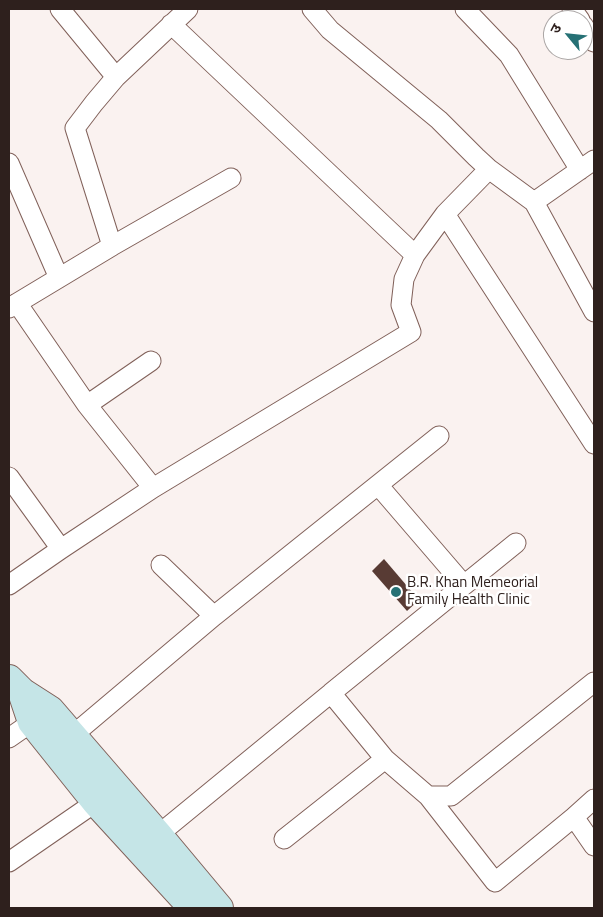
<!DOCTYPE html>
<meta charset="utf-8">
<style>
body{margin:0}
#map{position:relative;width:603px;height:917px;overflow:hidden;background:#faf2f0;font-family:"Titillium Web","Noto Sans Devanagari",sans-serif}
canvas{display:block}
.frame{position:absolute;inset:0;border:10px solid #2e201d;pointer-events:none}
.north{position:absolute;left:543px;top:10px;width:50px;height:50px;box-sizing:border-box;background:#fff;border:1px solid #aba6a5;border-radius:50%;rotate:298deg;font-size:14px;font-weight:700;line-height:20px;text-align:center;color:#2e201d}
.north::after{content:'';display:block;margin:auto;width:18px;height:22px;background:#267175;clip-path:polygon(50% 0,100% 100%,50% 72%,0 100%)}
</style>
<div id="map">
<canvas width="603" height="917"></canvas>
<div class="frame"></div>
<div class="north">उ</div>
</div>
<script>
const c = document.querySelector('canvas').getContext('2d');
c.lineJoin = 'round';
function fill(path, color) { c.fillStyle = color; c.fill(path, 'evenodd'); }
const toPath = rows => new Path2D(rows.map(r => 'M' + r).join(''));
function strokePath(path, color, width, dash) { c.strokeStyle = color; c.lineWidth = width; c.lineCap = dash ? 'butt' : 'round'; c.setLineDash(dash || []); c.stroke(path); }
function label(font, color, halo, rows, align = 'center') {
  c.font = font + ' "Titillium Web",sans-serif'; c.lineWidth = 5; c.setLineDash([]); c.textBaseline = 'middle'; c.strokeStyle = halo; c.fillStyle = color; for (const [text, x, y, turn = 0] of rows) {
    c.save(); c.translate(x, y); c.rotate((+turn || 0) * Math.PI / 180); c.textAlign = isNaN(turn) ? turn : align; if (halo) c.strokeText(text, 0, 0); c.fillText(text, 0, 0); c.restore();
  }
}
fill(toPath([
 [384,559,419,600,407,611,372,571]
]), '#583b34');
const minor = toPath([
 [60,9,116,77],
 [312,9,330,30,439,120,476,157,489,169,534,202],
 [465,9,509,55,580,170],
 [572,9,580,20],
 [171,24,415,255],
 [583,25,594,42],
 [594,160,534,202,594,312],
 [9,163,59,278],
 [489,169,445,214,594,444],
 [112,246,231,178],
 [17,303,87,405,153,488],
 [9,308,112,246,75,128,94,103,116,77,188,9],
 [87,405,151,361],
 [9,477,61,549],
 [378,485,464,585],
 [161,565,214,616],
 [9,585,61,549,153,488,411,332,401,305,404,279,415,255,445,214],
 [331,693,516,543],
 [73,735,214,616,439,436],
 [9,738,32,722],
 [428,796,495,882,574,817,594,846],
 [574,817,594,799],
 [158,835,331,693,385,759,428,796,451,796,594,682],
 [284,839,385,759],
 [9,862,96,802]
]);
const secondary = toPath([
 [9,679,22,692,50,710,158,835,219,908],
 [22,692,32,722,96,802,193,908]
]);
strokePath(minor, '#806059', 21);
strokePath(secondary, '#806059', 30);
strokePath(minor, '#fff', 19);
strokePath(secondary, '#c5e5e7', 28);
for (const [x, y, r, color] of [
 [396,592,6,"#267175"]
]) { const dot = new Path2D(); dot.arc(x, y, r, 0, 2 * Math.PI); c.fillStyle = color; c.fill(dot); strokePath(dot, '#fff', 2); }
label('15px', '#2e201d', '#fff', [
 ["B.R. Khan Memeorial",407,583],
 ["Family Health Clinic",407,600]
], 'left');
</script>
